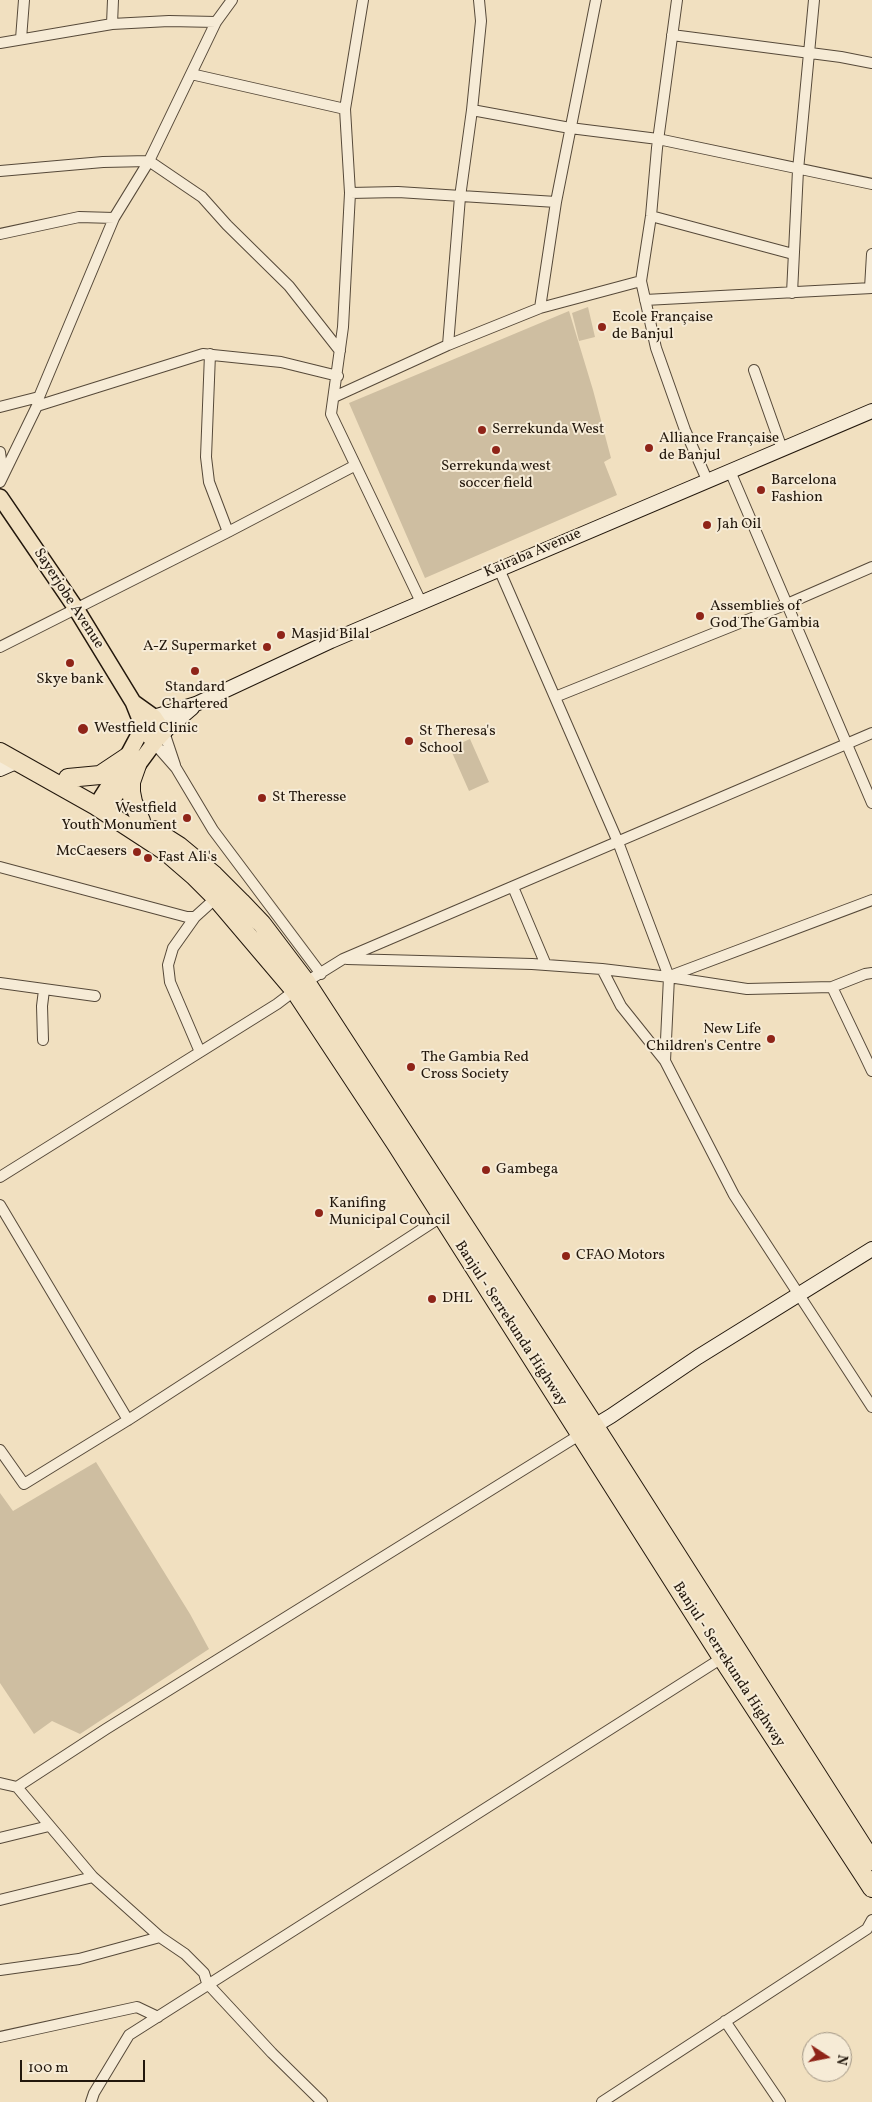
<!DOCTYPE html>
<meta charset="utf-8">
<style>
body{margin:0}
#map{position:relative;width:872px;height:2102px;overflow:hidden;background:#f1e0c0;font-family:Vollkorn,serif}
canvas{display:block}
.north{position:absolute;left:802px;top:2032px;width:50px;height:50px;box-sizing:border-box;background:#f6ebd6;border:1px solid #a19685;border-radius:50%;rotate:101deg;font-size:14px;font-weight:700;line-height:20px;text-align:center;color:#22170c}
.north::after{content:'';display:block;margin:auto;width:18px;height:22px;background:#8f2418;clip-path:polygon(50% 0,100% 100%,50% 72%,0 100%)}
.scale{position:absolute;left:20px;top:2060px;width:125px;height:22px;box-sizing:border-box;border:2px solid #22170c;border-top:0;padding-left:6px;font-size:15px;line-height:18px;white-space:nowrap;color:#22170c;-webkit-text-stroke:4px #f6ebd6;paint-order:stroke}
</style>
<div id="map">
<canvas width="872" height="2102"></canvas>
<div class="north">N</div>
<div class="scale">100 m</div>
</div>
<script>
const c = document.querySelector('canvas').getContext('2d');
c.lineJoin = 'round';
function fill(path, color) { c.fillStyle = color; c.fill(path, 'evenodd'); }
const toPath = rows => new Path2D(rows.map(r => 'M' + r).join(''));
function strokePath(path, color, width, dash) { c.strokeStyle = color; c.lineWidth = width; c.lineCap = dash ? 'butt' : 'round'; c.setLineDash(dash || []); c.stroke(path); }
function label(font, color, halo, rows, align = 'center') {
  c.font = font + ' Vollkorn,serif'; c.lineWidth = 4; c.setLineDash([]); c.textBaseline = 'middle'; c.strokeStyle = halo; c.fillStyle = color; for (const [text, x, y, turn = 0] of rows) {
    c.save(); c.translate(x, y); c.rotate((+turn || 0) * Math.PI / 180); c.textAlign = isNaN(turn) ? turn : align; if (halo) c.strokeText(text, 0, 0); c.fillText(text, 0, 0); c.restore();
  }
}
fill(toPath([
 [588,307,595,337,579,341,572,313],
 [569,311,593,390,611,458,604,462,617,495,425,578,349,403],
 [470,739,489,782,469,791,450,748],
 [96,1462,190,1614,209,1649,80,1734,52,1721,34,1734,0,1683,0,1493,13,1511]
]), '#cebea1');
const street = toPath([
 [363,0,345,109,350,193,343,327,331,414,421,602],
 [677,0,657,148,651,216,641,281,656,348,685,430,708,482],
 [112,24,113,0],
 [672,35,841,57,872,63],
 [21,39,24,0],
 [0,43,112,24,169,21,216,22],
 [191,74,345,109],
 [472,110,570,128,658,139,872,184],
 [0,171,103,162,149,161,202,197,227,225,289,286,340,351],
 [350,193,398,192,556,202],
 [651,216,793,254],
 [0,234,79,217,114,218,149,161,216,22,232,0],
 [870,288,872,254],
 [792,293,798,170,814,0],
 [645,300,872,288],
 [540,308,556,202,596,0],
 [448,345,460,197,472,110,481,21,479,0],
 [210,354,206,457,209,482,228,532],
 [754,370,782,449],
 [334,397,448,345,540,308,641,281],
 [37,406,203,354,281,362,338,376],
 [0,407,39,397],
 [0,452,3,476],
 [730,471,872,803],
 [0,482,37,406,39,397,114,218],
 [499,569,618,842,669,977,665,1061,734,1195,872,1407],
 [0,647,228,532,354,466],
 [555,697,787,604,872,567],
 [164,732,175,765],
 [154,743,176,768,213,830,321,974],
 [0,867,187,917,195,917,216,898],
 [513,887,546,965],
 [195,917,173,948,168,965,170,982,200,1052],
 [347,959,532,964,602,969,669,977,747,989,832,987,872,1071],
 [602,969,621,1006,665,1061],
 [670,976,872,900],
 [0,983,95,996],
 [832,987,865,974,872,973],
 [43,1040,42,1006,44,990],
 [0,1177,277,1004,306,982,343,959,872,733],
 [0,1205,128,1420],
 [0,1450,24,1484,128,1420,441,1217],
 [0,1783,17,1787,93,1877,160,1937,185,1954,204,1973,207,1983,272,2053,322,2102],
 [17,1787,106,1729,581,1434],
 [0,1838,49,1826],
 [0,1900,93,1877],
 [0,1970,79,1959,160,1937],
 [725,2021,780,2102],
 [0,2037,137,2007,158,2017],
 [91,2102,94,2093,129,2035,722,1658],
 [602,2102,867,1929,872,1920]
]);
const secondary = toPath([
 [154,717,196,704,331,641,872,411],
 [164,732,192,708],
 [0,769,18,761],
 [586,1431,611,1416,698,1357,872,1249]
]);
const primary = toPath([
 [0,497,75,607,133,702,143,727,154,743],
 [96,806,127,757,143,727,149,721],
 [104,811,154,743,164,732,154,717,133,702]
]);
const highway = toPath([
 [0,752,96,806,165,851,194,876,216,898,295,991,396,1144,722,1658,872,1888],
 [137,765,131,782,131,792,133,802,141,821],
 [68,778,100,775,127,757],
 [154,830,179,846,214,875,241,902,262,924,306,982,594,1425,872,1861]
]);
strokePath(street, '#564939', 12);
strokePath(secondary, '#22170c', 16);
strokePath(primary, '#22170c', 18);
strokePath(highway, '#22170c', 20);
strokePath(street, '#f6ebd6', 10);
strokePath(secondary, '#f6ebd6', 14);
strokePath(primary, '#f1e0c0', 15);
strokePath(highway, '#f1e0c0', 18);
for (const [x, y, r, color] of [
 [602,327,5,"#8f2418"],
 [482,430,5,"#8f2418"],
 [649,448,5,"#8f2418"],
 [496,450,5,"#8f2418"],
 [761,490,5,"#8f2418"],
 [707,525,5,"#8f2418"],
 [700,616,5,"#8f2418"],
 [281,635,5,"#8f2418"],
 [267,647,5,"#8f2418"],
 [70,663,5,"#8f2418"],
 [195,671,5,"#8f2418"],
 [83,729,6,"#8f2418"],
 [409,741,5,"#8f2418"],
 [262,798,5,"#8f2418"],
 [187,818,5,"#8f2418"],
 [137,852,5,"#8f2418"],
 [148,858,5,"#8f2418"],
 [771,1039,5,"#8f2418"],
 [411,1067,5,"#8f2418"],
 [486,1170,5,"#8f2418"],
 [319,1213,5,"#8f2418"],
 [566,1256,5,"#8f2418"],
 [432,1299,5,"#8f2418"]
]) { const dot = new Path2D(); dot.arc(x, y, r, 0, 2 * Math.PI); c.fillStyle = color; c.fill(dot); strokePath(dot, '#f6ebd6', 2); }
label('15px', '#22170c', '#f6ebd6', [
 ["Ecole Française",612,318],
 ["de Banjul",612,335],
 ["Serrekunda West",492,430],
 ["Alliance Française",659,439],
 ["de Banjul",659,456],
 ["Serrekunda west",496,467,"center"],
 ["soccer field",496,484,"center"],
 ["Barcelona",771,481],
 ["Fashion",771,498],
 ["Jah Oil",717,525],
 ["Assemblies of",710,607],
 ["God The Gambia",710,624],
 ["Masjid Bilal",291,635],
 ["A-Z Supermarket",257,647,"right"],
 ["Skye bank",70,680,"center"],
 ["Standard",195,688,"center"],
 ["Chartered",195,705,"center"],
 ["Westfield Clinic",94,729],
 ["St Theresa's",419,732],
 ["School",419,749],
 ["St Theresse",272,798],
 ["Westfield",177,809,"right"],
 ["Youth Monument",177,826,"right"],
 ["McCaesers",127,852,"right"],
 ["Fast Ali's",158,858],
 ["New Life",761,1030,"right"],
 ["Children's Centre",761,1047,"right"],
 ["The Gambia Red",421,1058],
 ["Cross Society",421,1075],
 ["Gambega",496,1170],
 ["Kanifing",329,1204],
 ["Municipal Council",329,1221],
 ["CFAO Motors",576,1256],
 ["DHL",442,1299]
], 'left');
label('15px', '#22170c', '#f6ebd6', [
 ["Kairaba Avenue",533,554,-23],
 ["Sayerjobe Avenue",68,599,57],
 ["Banjul - Serrekunda Highway",510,1324,57],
 ["Banjul - Serrekunda Highway",728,1665,57]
]);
</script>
